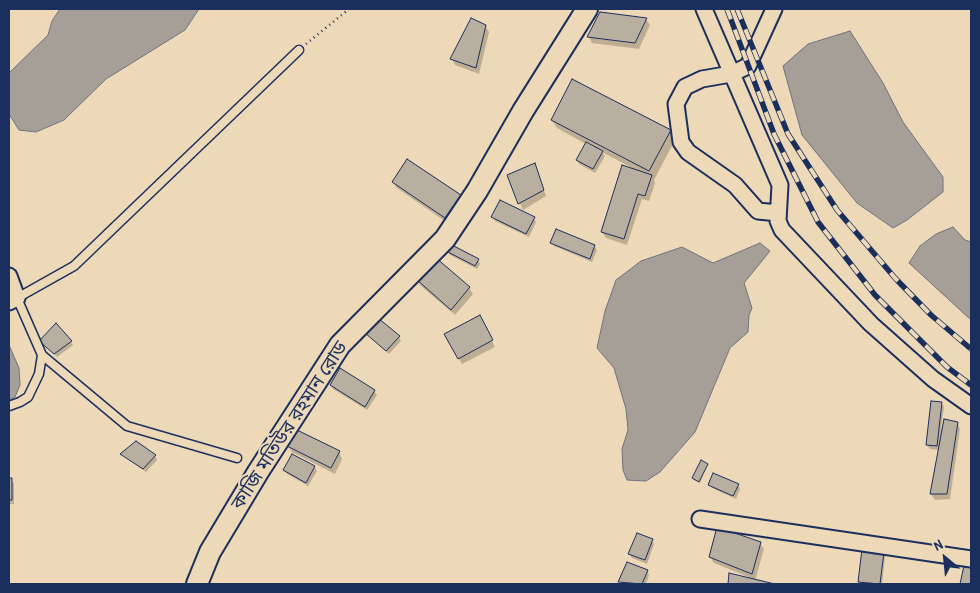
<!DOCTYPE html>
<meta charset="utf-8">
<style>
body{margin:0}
#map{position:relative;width:980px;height:593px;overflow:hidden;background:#edd9b7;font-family:"Patrick Hand",sans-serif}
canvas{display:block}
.frame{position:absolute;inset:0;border:10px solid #1b2f5e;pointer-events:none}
.north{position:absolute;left:920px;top:533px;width:50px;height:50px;-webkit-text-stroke:4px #edd9b7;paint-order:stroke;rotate:332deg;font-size:14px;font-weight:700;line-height:20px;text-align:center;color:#1b2f5e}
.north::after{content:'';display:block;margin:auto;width:18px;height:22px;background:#1b2f5e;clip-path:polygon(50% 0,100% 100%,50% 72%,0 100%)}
</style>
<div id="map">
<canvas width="980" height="593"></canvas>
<div class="frame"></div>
<div class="north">N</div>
</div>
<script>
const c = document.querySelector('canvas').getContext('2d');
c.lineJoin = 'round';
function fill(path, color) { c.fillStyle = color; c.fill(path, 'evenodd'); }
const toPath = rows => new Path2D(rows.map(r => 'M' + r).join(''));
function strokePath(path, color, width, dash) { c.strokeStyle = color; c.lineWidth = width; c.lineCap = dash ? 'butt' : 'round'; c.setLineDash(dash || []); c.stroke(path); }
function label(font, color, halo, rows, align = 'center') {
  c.font = font + ' "Patrick Hand","Noto Sans Bengali",sans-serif'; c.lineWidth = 4; c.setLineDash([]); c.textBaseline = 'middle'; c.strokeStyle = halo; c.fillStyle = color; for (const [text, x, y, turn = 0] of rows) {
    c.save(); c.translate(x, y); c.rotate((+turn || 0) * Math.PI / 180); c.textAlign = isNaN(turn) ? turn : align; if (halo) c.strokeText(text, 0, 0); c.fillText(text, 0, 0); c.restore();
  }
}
const water = toPath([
 [60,9,199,9,185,30,106,79,64,120,36,132,19,130,9,114,9,73,48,35,52,21,60,9],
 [850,31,883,83,903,122,943,177,943,192,907,220,893,228,857,203,802,135,783,66,808,44,850,31],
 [953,227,965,240,971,242,971,320,909,263,920,246,936,234,953,227],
 [760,243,770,251,744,283,752,308,749,315,748,332,730,348,695,432,660,472,646,481,627,480,623,470,622,449,628,430,626,409,614,368,597,348,605,311,616,280,641,261,682,247,713,263,760,243],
 [9,345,19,368,20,385,15,397,9,400,9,345]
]);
fill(water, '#a59f98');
strokePath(water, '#6e7281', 1);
fill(toPath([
 [646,19,650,25,639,49,592,43,589,37],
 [485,26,489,32,479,74,455,65,452,59],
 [573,80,670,131,675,140,654,180,655,183,649,201,642,199,627,245,606,238,602,232,636,170,602,152,605,156,595,173,579,164,577,160,586,144,557,128,552,120],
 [534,164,546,196,523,210,508,176],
 [393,182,460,196,464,202,449,224,397,188],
 [493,217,534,218,536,222,529,237,495,221],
 [552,243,594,246,597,250,592,262,554,246],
 [448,251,478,260,480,264,477,269,450,255],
 [417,280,469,288,473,294,455,315,421,286],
 [479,316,495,347,462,364,446,334],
 [366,333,399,337,401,341,389,354],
 [41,341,71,342,73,345,57,357],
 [331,385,374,391,377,395,367,410,333,389],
 [941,403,944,407,941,429,957,423,960,429,950,499,935,500,931,494,939,450,930,449,927,445],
 [288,446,339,452,342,459,335,474,292,452],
 [122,454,155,456,157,460,146,472],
 [293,455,315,467,317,471,308,486,287,474,284,470],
 [707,464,700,483,694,480,693,478],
 [9,479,14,483,14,504,9,504],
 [709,484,738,485,740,489,736,499,712,488],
 [652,540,654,544,647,564,632,558,630,554],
 [760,543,764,549,755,581,770,584,730,584,730,575,751,578,714,563,710,557],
 [883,553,885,557,882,584,861,584,859,582],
 [627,563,647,571,649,575,646,584,621,584]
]), '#0003');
const building = toPath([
 [600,12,647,18,635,43,587,37,600,12],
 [471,18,486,25,476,68,450,59,471,18],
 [572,79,671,130,649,171,551,120,572,79],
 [586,142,603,151,593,169,576,160,586,142],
 [407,159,461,195,445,218,392,182,407,159],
 [535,163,544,190,518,204,507,175,535,163],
 [622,165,652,175,645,196,638,194,624,239,601,232,622,165],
 [500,200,535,217,526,234,491,217,500,200],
 [556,229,595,245,590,259,550,243,556,229],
 [450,244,479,259,475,266,446,251,450,244],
 [435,257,470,287,451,310,416,279,435,257],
 [480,315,493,340,458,359,444,334,480,315],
 [378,318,400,336,386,351,365,333,378,318],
 [56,323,72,341,54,354,39,341,56,323],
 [340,368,375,390,365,407,330,385,340,368],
 [931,401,942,402,937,446,926,445,931,401],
 [944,419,958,422,947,494,930,494,944,419],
 [295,429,340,451,331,468,287,446,295,429],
 [136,441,156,455,143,469,120,454,136,441],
 [292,454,315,466,306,483,283,470,292,454],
 [701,460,708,464,699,482,692,478,701,460],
 [713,473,739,484,733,496,708,485,713,473],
 [9,478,12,478,12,500,9,500,9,478],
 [717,527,761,542,752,574,709,557,717,527],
 [637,533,653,539,645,560,628,554,637,533],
 [862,549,884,552,880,584,858,582,862,549],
 [965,561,971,562,971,584,960,584,965,561],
 [627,562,648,570,642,584,618,582,627,562],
 [729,573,775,584,728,584,729,573]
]);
fill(building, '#b9afa1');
strokePath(building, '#1b2f5e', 1);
const lane = toPath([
 [9,406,20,402,28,397,39,374,42,355],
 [237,458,127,426,42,355,17,298,74,266,299,50]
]);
const street = toPath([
 [704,9,780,185,778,221,782,230,871,324,933,379,971,406],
 [774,9,748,66,731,74,702,79,685,87,676,104,681,142,688,152,735,185,758,211,778,213],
 [9,276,17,298,9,302],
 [700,519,971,559]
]);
const secondary = toPath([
 [197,584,210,552,258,472,340,345,445,239,477,191,523,111,587,9]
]);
strokePath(lane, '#1b2f5e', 11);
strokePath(street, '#1b2f5e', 19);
strokePath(secondary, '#1b2f5e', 24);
strokePath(toPath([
 [306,44,349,9]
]), '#1b2f5e', 2.5, [1, 4]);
strokePath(lane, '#edd9b7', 8);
strokePath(street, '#edd9b7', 15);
strokePath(secondary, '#edd9b7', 20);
const rail = toPath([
 [727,9,774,134,818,222,875,295,947,367,971,385],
 [737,9,788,134,837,210,895,278,931,315,971,349]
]);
strokePath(rail, '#1b2f5e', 5.5);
strokePath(rail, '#edd9b7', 4, [11]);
label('19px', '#1b2f5e', '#edd9b7', [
 ["কাজি মতিউর রহমান রোড",290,426,-57]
]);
</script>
